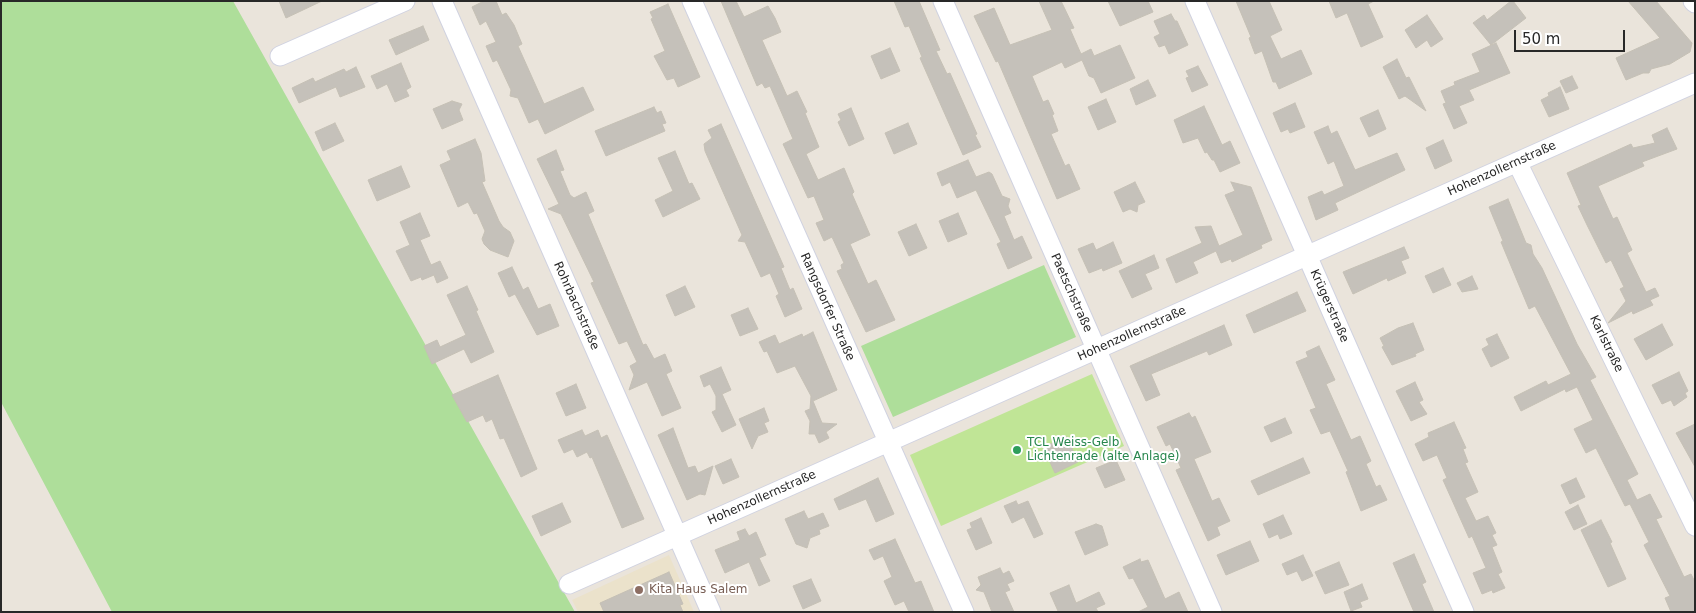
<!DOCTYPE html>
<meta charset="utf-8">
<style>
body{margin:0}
#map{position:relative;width:1696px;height:613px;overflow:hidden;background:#eae4db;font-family:"DejaVu Sans",sans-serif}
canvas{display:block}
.frame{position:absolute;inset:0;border:2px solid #282828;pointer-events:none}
.scale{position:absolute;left:1514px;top:30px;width:111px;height:22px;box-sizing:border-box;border:2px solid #282828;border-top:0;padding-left:6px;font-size:15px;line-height:18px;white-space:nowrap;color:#282828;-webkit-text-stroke:4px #fff;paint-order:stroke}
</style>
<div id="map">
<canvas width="1696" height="613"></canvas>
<div class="frame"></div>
<div class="scale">50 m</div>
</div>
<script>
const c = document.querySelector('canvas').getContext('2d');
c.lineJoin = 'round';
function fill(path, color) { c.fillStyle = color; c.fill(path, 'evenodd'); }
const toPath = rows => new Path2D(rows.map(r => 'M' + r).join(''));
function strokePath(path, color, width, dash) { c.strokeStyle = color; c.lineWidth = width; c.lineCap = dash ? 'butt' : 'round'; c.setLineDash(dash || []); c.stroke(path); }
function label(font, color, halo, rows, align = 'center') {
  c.font = font + ' "DejaVu Sans",sans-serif'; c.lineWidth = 4; c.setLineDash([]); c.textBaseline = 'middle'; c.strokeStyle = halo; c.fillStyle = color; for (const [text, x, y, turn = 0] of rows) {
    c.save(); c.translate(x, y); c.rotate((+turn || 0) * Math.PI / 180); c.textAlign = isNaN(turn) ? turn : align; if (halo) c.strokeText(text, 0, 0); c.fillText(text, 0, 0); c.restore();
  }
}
fill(toPath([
 [669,555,694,612,578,612,572,600]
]), '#ebe2cb');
fill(toPath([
 [1,1,233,1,575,612,112,612,1,402],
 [1044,265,1076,337,893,417,861,346]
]), '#aede9a');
fill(toPath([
 [1092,374,1124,446,941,526,910,455]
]), '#c0e596');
const building = toPath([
 [279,1,322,1,286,18,279,1],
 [484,1,496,1,502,15,506,13,514,25,522,44,518,46,544,104,583,87,594,110,545,134,538,119,529,123,518,98,510,96,511,90,497,60,493,62,486,46,496,42,486,21,480,25,472,7,484,1],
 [721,1,736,1,744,17,768,6,775,18,781,32,762,40,787,96,797,91,807,112,805,113,819,147,806,154,818,180,844,168,854,192,852,194,870,235,850,244,868,284,876,280,895,320,866,332,837,271,842,269,841,265,844,263,832,237,824,241,816,223,824,220,814,196,808,198,783,144,793,139,770,86,765,88,762,83,757,86,721,1],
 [894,1,919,1,940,50,936,51,947,74,950,73,977,134,975,135,981,147,963,155,920,58,922,57,909,26,905,27,894,1],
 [1039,1,1061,1,1074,28,1070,29,1081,54,1091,49,1094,56,1120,45,1135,78,1101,93,1094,78,1089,76,1082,60,1065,68,1062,62,1032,76,1043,102,1048,100,1054,114,1052,115,1058,131,1051,134,1065,166,1069,164,1080,189,1057,199,998,61,996,62,974,16,994,8,1010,45,1052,30,1039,1],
 [1108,1,1148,1,1153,12,1120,26,1108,1],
 [1236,1,1269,1,1282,30,1270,36,1281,59,1301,50,1312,74,1279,89,1276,82,1273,82,1262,51,1255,54,1249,38,1251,37,1236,1],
 [1329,1,1374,1,1368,4,1383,37,1361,47,1347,13,1336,18,1329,1],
 [1511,1,1513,1,1526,18,1491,45,1473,23,1484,15,1487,20,1511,1],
 [1628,1,1656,1,1692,43,1690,52,1670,64,1651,69,1649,73,1643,73,1626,80,1616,58,1660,38,1628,1],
 [668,4,700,77,678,87,674,78,667,80,654,56,665,51,651,19,653,18,650,12,668,4],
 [1171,14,1175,21,1177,21,1188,45,1169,54,1165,45,1159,47,1154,37,1160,34,1154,21,1171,14],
 [1427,15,1443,39,1431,47,1427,40,1416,48,1405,30,1427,15],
 [423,26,429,40,396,55,389,40,423,26],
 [1496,43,1510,73,1469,90,1474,100,1459,106,1467,123,1454,129,1443,104,1446,103,1441,91,1455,85,1454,82,1480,72,1472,54,1496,43],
 [890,48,900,71,881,79,871,56,890,48],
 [1397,59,1406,78,1409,77,1426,111,1405,96,1399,99,1383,67,1397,59],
 [401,63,411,87,406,90,409,96,395,102,387,84,377,89,371,76,401,63],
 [1198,66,1208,85,1192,92,1186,78,1189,77,1186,71,1198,66],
 [356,67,365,87,340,97,336,87,299,103,292,88,313,78,315,82,344,69,346,72,356,67],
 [1572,76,1578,88,1566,93,1560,81,1572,76],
 [1148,80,1156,96,1136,105,1130,89,1148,80],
 [1560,87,1569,109,1549,117,1541,100,1549,96,1548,93,1560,87],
 [1106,99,1116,122,1098,130,1088,107,1106,99],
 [452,101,462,104,459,110,463,120,442,129,433,109,452,101],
 [1295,103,1305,127,1290,133,1288,129,1281,132,1273,113,1295,103],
 [1204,106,1222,145,1230,141,1240,163,1220,172,1214,160,1212,160,1207,152,1205,153,1198,138,1183,143,1174,120,1204,106],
 [654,107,657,113,661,111,666,123,662,124,665,131,606,156,595,131,654,107],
 [851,108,864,139,849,146,838,122,841,120,838,114,851,108],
 [1378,110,1386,129,1369,137,1360,118,1378,110],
 [335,123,344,141,323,151,315,132,335,123],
 [908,123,917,144,894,154,885,133,908,123],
 [721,124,784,267,781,268,790,290,793,288,802,309,785,317,776,296,779,294,770,273,761,277,745,242,738,241,742,235,705,151,704,144,712,138,708,130,721,124],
 [1328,126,1331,134,1337,131,1355,170,1397,153,1405,170,1335,203,1338,210,1316,220,1308,197,1322,191,1324,195,1344,186,1334,161,1328,164,1314,132,1328,126],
 [1667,128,1677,149,1642,162,1644,166,1598,186,1613,219,1617,217,1632,250,1627,253,1646,292,1655,288,1659,296,1650,300,1653,305,1633,314,1632,311,1608,323,1626,301,1620,289,1624,287,1611,260,1606,263,1587,225,1578,206,1581,205,1567,173,1631,144,1633,148,1655,143,1652,135,1667,128],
 [475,139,481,153,485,181,482,182,499,221,503,227,510,232,514,241,508,257,490,250,484,244,482,239,485,231,477,213,474,214,468,202,458,207,440,165,451,160,447,151,475,139],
 [1443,140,1452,161,1435,169,1426,148,1443,140],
 [556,150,564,170,560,171,570,195,574,198,586,192,594,211,588,214,643,345,646,344,654,359,665,354,672,371,666,374,681,408,662,416,647,382,629,390,634,375,630,366,637,362,627,341,619,344,591,283,594,282,561,214,548,209,559,204,537,159,556,150],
 [675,151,689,184,692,183,700,199,663,217,655,200,673,191,658,158,675,151],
 [968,160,976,177,989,172,992,174,1002,196,1010,199,1008,206,1011,213,1004,216,1014,240,1022,236,1032,258,1008,269,997,244,1001,242,976,190,957,198,950,182,942,186,937,173,968,160],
 [401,166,410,187,377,201,368,180,401,166],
 [1135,182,1145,202,1138,205,1137,212,1130,209,1123,212,1114,192,1135,182],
 [1231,182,1251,187,1272,240,1261,245,1262,248,1232,262,1231,259,1221,263,1216,251,1193,262,1198,273,1176,283,1166,259,1202,243,1195,227,1211,226,1219,246,1243,235,1225,195,1235,191,1231,182],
 [1508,199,1526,243,1531,245,1533,254,1542,268,1577,344,1596,377,1590,380,1638,474,1627,480,1637,500,1650,494,1662,517,1656,519,1684,577,1691,574,1695,582,1695,612,1671,612,1665,598,1670,596,1644,545,1649,542,1630,504,1625,506,1596,448,1586,453,1574,429,1593,420,1577,387,1566,392,1565,389,1521,411,1514,397,1546,381,1548,385,1571,374,1535,306,1529,309,1501,242,1503,241,1489,207,1508,199],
 [420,213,430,236,420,240,431,265,440,261,448,278,437,283,434,275,422,280,421,277,411,281,396,251,410,245,400,222,420,213],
 [958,213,967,234,948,242,939,221,958,213],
 [916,224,927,248,909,256,898,232,916,224],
 [1113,242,1122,263,1103,271,1102,268,1089,273,1078,249,1093,243,1096,250,1113,242],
 [1404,247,1409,258,1401,261,1406,273,1388,281,1387,278,1353,294,1343,272,1404,247],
 [1154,255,1159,268,1145,274,1152,289,1132,298,1119,271,1154,255],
 [512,267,523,290,528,287,538,309,550,304,559,326,537,335,515,294,509,297,498,273,512,267],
 [1443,268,1451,285,1433,293,1425,276,1443,268],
 [1472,276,1478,289,1462,292,1457,283,1472,276],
 [467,286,478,310,476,311,494,352,471,363,464,349,432,364,424,346,437,340,440,347,466,335,447,295,467,286],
 [685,286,695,307,675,316,666,295,685,286],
 [1297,292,1306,311,1254,333,1246,315,1297,292],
 [748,308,758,329,740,336,731,315,748,308],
 [1413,323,1424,350,1415,354,1416,356,1392,365,1382,347,1384,346,1380,338,1398,328,1413,323],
 [1662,324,1673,345,1646,360,1634,339,1662,324],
 [1224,325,1232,345,1209,355,1207,351,1151,374,1160,395,1146,401,1130,366,1224,325],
 [813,332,837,390,813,401,822,423,837,424,826,432,829,438,819,443,815,434,809,434,810,421,805,411,810,409,811,396,795,366,777,373,767,351,764,352,759,342,775,335,779,344,802,334,803,337,813,332],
 [1497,334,1509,358,1491,367,1482,349,1489,345,1486,339,1497,334],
 [1319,346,1335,380,1326,384,1351,440,1360,436,1371,461,1366,464,1376,487,1380,485,1387,500,1361,511,1346,472,1348,471,1330,431,1321,434,1310,410,1316,408,1296,362,1308,357,1306,352,1319,346],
 [721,367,731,390,722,394,736,425,722,432,712,412,716,410,716,396,710,384,704,387,700,376,721,367],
 [1679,372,1688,391,1685,393,1687,397,1674,406,1671,400,1662,404,1652,385,1679,372],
 [498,375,537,469,521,477,504,438,500,439,492,419,486,422,483,415,467,422,452,395,498,375],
 [1415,382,1423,400,1419,402,1427,414,1411,421,1396,391,1415,382],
 [576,384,586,408,566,416,556,393,576,384],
 [764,408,769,421,764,423,768,432,758,436,752,449,739,419,764,408],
 [1189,413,1192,418,1195,416,1211,452,1194,459,1212,501,1219,498,1230,521,1217,527,1220,535,1208,541,1176,470,1181,468,1170,444,1166,446,1157,427,1189,413],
 [1285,418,1292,433,1271,442,1264,427,1285,418],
 [1454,422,1466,448,1463,449,1468,462,1465,463,1478,492,1465,498,1476,521,1488,516,1496,533,1492,535,1497,545,1492,547,1502,572,1498,574,1505,588,1493,593,1492,590,1482,594,1473,573,1486,568,1472,536,1469,538,1443,480,1447,478,1437,455,1423,461,1415,444,1429,437,1428,433,1454,422],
 [1695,424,1695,467,1676,433,1695,424],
 [673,428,688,468,695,466,698,473,713,466,705,495,700,494,687,500,658,435,673,428],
 [582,430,585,436,598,430,601,438,607,435,644,519,622,528,592,457,590,458,587,452,577,457,573,449,564,453,558,440,582,430],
 [1067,437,1078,462,1055,473,1043,447,1067,437],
 [1303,458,1310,473,1258,495,1251,481,1303,458],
 [731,459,739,477,723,484,715,466,731,459],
 [1116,460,1125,480,1105,488,1096,468,1116,460],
 [878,478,894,514,876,522,866,499,839,510,834,499,878,478],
 [1576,478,1585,497,1570,504,1561,485,1576,478],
 [1016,501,1018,505,1028,501,1043,534,1034,538,1024,517,1012,523,1004,506,1016,501],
 [562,503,571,522,541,536,532,516,562,503],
 [1578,505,1587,524,1574,530,1565,512,1578,505],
 [804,511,808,519,823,513,829,526,819,530,820,534,810,538,807,548,796,544,785,519,804,511],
 [1283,515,1292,534,1280,539,1278,534,1269,538,1263,524,1283,515],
 [981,518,992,543,976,550,967,530,972,528,970,523,981,518],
 [1601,520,1612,542,1610,543,1626,579,1608,587,1581,530,1601,520],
 [1096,524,1102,526,1108,545,1085,555,1075,532,1096,524],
 [745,529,749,536,756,532,766,555,759,558,770,581,759,586,749,562,725,573,715,550,740,540,737,532,745,529],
 [895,539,915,583,921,581,934,612,909,612,904,601,895,605,884,581,892,577,883,556,874,560,869,550,895,539],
 [1250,541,1259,561,1226,575,1217,555,1250,541],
 [1414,554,1426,582,1422,584,1434,612,1414,612,1393,563,1414,554],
 [1303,555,1313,576,1302,581,1297,571,1287,575,1282,564,1303,555],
 [1140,559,1141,562,1148,560,1165,599,1179,592,1188,612,1138,612,1148,607,1133,578,1129,579,1123,567,1140,559],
 [1339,562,1349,585,1325,594,1315,572,1339,562],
 [1000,568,1003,574,1009,571,1014,581,1007,584,1010,590,1005,592,1014,612,992,612,984,592,976,590,981,585,978,577,1000,568],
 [669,572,683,604,680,605,683,612,604,612,600,603,669,572],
 [811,579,821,601,803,609,793,586,811,579],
 [1362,584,1368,599,1360,602,1362,607,1351,611,1344,592,1362,584],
 [1069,585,1076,603,1099,592,1105,604,1096,608,1098,612,1056,612,1058,611,1050,593,1069,585]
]);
fill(building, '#c5c1ba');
strokePath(building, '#c5c0b5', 1);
const minor = toPath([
 [442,1,711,612],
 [692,1,964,612],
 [943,1,1212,612],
 [1195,1,1464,612],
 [1693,1,1695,3],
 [280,56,405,1],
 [1517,162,1695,526],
 [569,584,1695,83]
]);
strokePath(minor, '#d0d2e0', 21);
strokePath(minor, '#fff', 19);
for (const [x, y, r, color] of [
 [1017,450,5,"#2e9e5b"],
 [639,590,5,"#8d6e63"]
]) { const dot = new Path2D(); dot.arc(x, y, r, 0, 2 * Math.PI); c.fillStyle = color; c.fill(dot); strokePath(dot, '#fff', 2); }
label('12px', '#282828', '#fff', [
 ["Hohenzollernstraße",1502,169,-24],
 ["Paetschstraße",1071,293,66],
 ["Rohrbachstraße",576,306,66],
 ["Krügerstraße",1329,306,66],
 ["Rangsdorfer Straße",827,307,66],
 ["Hohenzollernstraße",1132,334,-24],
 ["Karlstraße",1606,344,64],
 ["Hohenzollernstraße",762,498,-24]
]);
label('12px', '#27864d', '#fff', [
 ["TCL Weiss-Gelb",1027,443],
 ["Lichtenrade (alte Anlage)",1027,457]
], 'left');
label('12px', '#785e54', '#fff', [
 ["Kita Haus Salem",649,590]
], 'left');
</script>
